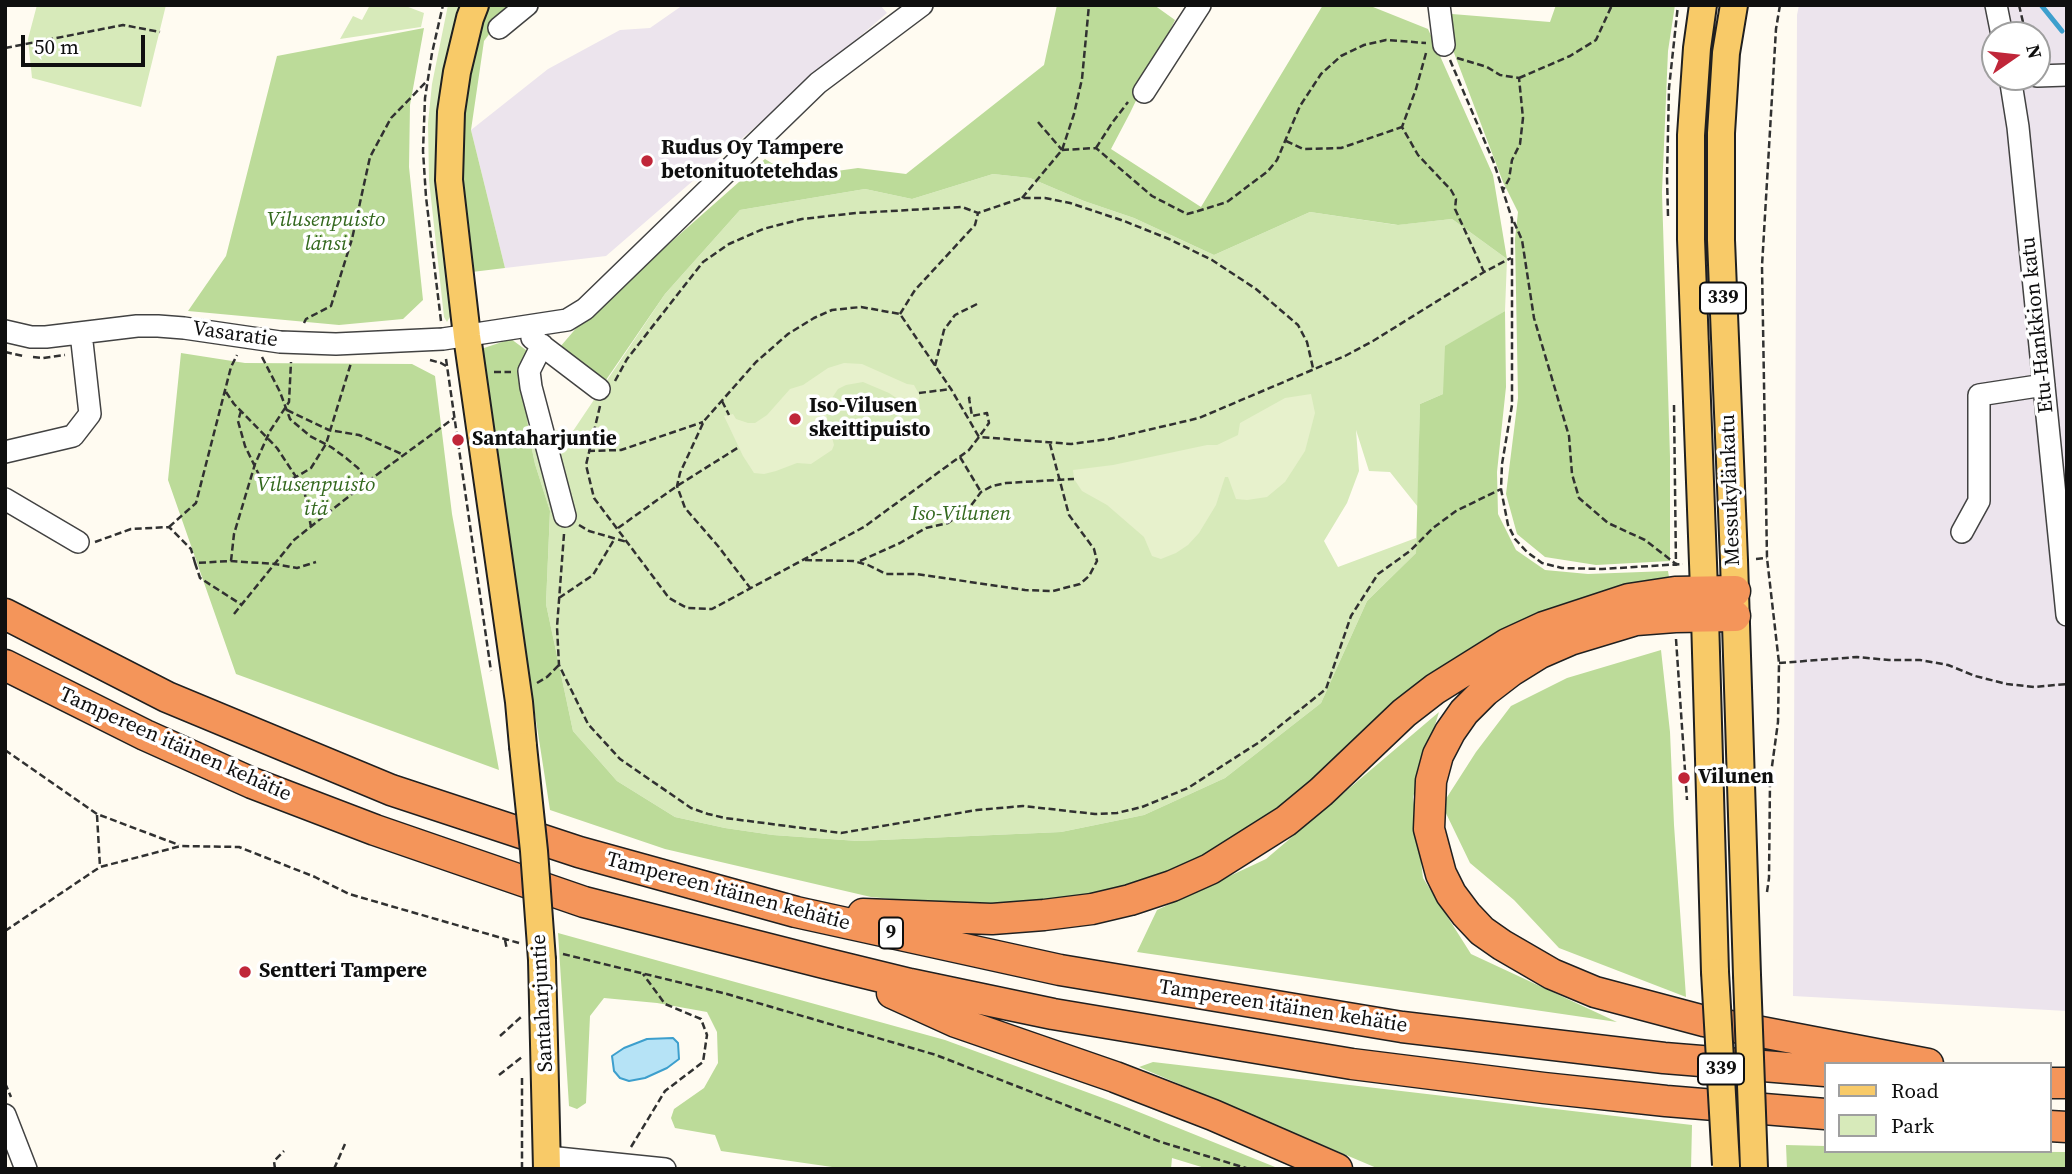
<!DOCTYPE html>
<meta charset="utf-8">
<style>
body{margin:0}
#map{position:relative;width:2072px;height:1174px;overflow:hidden;background:#fffbf1;font-family:"Source Serif 4",serif}
canvas{display:block}
.frame{position:absolute;inset:0;border:7px solid #0f0f0f;pointer-events:none}
.legend{position:absolute;left:1824px;top:1062px;width:228px;height:91px;box-sizing:border-box;background:#fff;border:2px solid #9f9f9f;margin:0;padding:9px 12px;list-style:none;font-size:21px;color:#0f0f0f}
.legend li{display:flex;align-items:center;gap:14px;height:35px}
.legend b{width:35px;border:2px solid #9f9f9f}
.north{position:absolute;left:1981px;top:21px;width:70px;height:70px;box-sizing:border-box;background:#fff;border:2px solid #9f9f9f;border-radius:50%;rotate:76deg;font-size:19px;font-weight:700;line-height:28px;text-align:center;color:#0f0f0f}
.north::after{content:'';display:block;margin:auto;width:24px;height:32px;background:#c02639;clip-path:polygon(50% 0,100% 100%,50% 72%,0 100%)}
.scale{position:absolute;left:21px;top:35px;width:124px;height:32px;box-sizing:border-box;border:4px solid #0f0f0f;border-top:0;padding-left:9px;font-size:21px;line-height:24px;white-space:nowrap;color:#0f0f0f;-webkit-text-stroke:5px #fff;paint-order:stroke}
</style>
<div id="map">
<canvas width="2072" height="1174"></canvas>
<div class="frame"></div>
<ul class="legend">
<li><b style="height:9px;background:#f8ca68"></b>Road</li>
<li><b style="height:19px;background:#d7eaba"></b>Park</li>
</ul>
<div class="north">N</div>
<div class="scale">50 m</div>
</div>
<script>
const c = document.querySelector('canvas').getContext('2d');
c.lineJoin = 'round';
function fill(path, color) { c.fillStyle = color; c.fill(path, 'evenodd'); }
const toPath = rows => new Path2D(rows.map(r => 'M' + r).join(''));
function strokePath(path, color, width, dash) { c.strokeStyle = color; c.lineWidth = width; c.lineCap = dash ? 'butt' : 'round'; c.setLineDash(dash || []); c.stroke(path); }
function label(font, color, halo, rows, align = 'center') {
  c.font = font + ' "Source Serif 4",serif'; c.lineWidth = 7; c.setLineDash([]); c.textBaseline = 'middle'; c.strokeStyle = halo; c.fillStyle = color; for (const [text, x, y, turn = 0] of rows) {
    c.save(); c.translate(x, y); c.rotate((+turn || 0) * Math.PI / 180); c.textAlign = isNaN(turn) ? turn : align; if (halo) c.strokeText(text, 0, 0); c.fillText(text, 0, 0); c.restore();
  }
}
fill(toPath([
 [683,5,880,5,887,13,606,256,505,268,471,130,548,69,620,30,650,28],
 [1799,5,2067,5,2067,1011,1793,996,1797,15],
 [1995,35,2037,35,2037,77,1995,77]
]), '#ece4ed');
fill(toPath([
 [37,5,166,5,141,107,32,78,28,39],
 [370,5,403,5,424,13,421,27,340,39,353,16,362,20],
 [448,5,463,5,452,306,451,315,447,322,444,317,429,180,428,123,432,84],
 [993,174,1030,178,1084,201,1134,218,1214,255,1310,212,1397,225,1452,219,1507,259,1505,311,1481,326,1443,394,1420,404,1418,507,1390,472,1369,471,1356,430,1359,471,1347,503,1324,541,1338,567,1416,538,1416,553,1367,601,1321,703,1225,778,1144,815,1061,832,858,841,773,835,725,828,675,817,617,781,573,731,546,604,550,511,535,464,529,435,564,429,571,434,665,294,740,210,865,189,912,199]
]), '#d7eaba');
fill(toPath([
 [489,5,511,5,484,41,471,130,505,268,472,272,463,196,461,163,462,127,468,66],
 [1057,5,1154,5,1175,20,1130,113,1111,149,1201,207,1323,5,1368,5,1428,29,1493,175,1507,259,1452,219,1398,225,1310,212,1214,255,1134,218,1084,201,1030,178,993,174,912,199,865,189,740,210,665,294,606,380,560,347,584,319,765,159,794,177,858,168,906,174,1044,65],
 [1556,5,1675,5,1668,51,1662,192,1670,457,1670,561,1596,565,1545,557,1517,534,1506,494,1518,398,1515,239,1518,212,1503,182,1451,45,1452,14,1550,22],
 [424,28,410,105,409,167,423,300,403,319,339,325,188,311,226,256,277,56],
 [1505,311,1506,387,1497,472,1498,514,1516,550,1545,570,1588,574,1668,571,1669,577,1663,581,1576,602,1302,792,1235,845,1126,890,1032,905,946,904,871,897,665,849,550,810,478,350,511,339,526,350,525,398,529,435,535,464,550,511,546,604,573,731,617,781,675,817,725,828,773,835,858,841,1061,832,1144,815,1225,778,1321,703,1367,601,1416,553,1420,404,1443,394,1445,346],
 [181,353,245,363,412,364,435,376,452,514,499,770,236,674,168,480],
 [1661,650,1670,732,1674,825,1686,997,1559,948,1514,900,1470,863,1442,805,1476,752,1511,706,1567,678],
 [1439,712,1413,797,1423,878,1471,954,1617,1022,1137,952,1157,910,1266,859],
 [558,933,945,1040,1119,1104,1280,1169,1208,1169,1172,1158,1171,1169,846,1169,721,1151,715,1135,675,1128,671,1118,674,1109,704,1088,718,1063,717,1032,707,1012,657,1003,604,998,590,1016,586,1103,577,1109,569,1106],
 [1153,1062,1692,1125,1691,1169,1379,1169,1139,1067],
 [1786,1145,1825,1146,1825,1151,2067,1152,2067,1169,1787,1169]
]), '#bcdb99');
fill(toPath([
 [844,363,862,364,907,384,914,385,920,396,918,401,913,405,905,404,889,393,863,382,846,385,838,389,826,407,826,414,834,445,832,450,811,464,797,463,776,471,764,474,754,473,743,456,724,416,733,414,736,419,748,423,755,423,767,415,790,389,803,385,828,368],
 [1311,394,1315,413,1305,451,1285,482,1267,497,1247,500,1236,499,1228,477,1225,477,1216,505,1199,533,1188,545,1176,553,1161,559,1152,556,1144,537,1107,505,1082,491,1074,479,1073,470,1113,465,1207,445,1217,445,1238,435,1240,423,1285,398]
]), '#e7f1cc');
const water = toPath([
 [673,1038,678,1043,679,1059,667,1068,645,1078,629,1081,620,1078,614,1071,612,1056,624,1048,647,1039,673,1038]
]);
fill(water, '#b6e3f6');
strokePath(water, '#3d9fcd', 2);
strokePath(toPath([
 [2041,5,2062,31]
]), '#3d9fcd', 5);
const minor = toPath([
 [1439,5,1444,45],
 [1996,5,2002,35],
 [499,28,527,5],
 [2037,76,2067,75],
 [2010,77,2018,127,2067,615],
 [1144,92,1200,5],
 [5,331,31,337,46,337,137,326,158,326,184,328,280,342,336,344,443,339,567,320,585,309,818,83,922,5],
 [532,338,599,389],
 [542,345,529,371,531,387,565,516],
 [5,452,73,436,90,414,81,333],
 [5,499,78,542],
 [1962,532,1979,501,1979,395,2044,385],
 [5,1115,26,1169],
 [548,1157,665,1169]
]);
const major = toPath([
 [475,5,470,18,457,72,451,112,449,180,467,336,519,702,523,746],
 [1703,5,1697,48,1691,135,1691,239,1705,617,1715,972],
 [1734,5,1726,53,1721,133,1721,240,1734,560,1747,975],
 [542,960,547,1169]
]);
const highway = toPath([
 [5,614,167,697,391,790,579,852,796,912,1060,970,1402,1027,1664,1058,1825,1071],
 [1735,616,1675,617,1636,620,1570,640,1540,653,1511,671,1485,691,1464,712,1450,732,1438,755,1431,781,1429,829,1441,874,1451,894,1466,914,1482,931,1502,945,1552,974,1595,992,1704,1021,1928,1064],
 [5,665,145,735,252,783,375,830,584,902,824,963,910,984,1053,1014,1352,1064,1544,1088,1666,1101,1825,1114],
 [863,914,992,919,1044,915,1092,909,1130,900,1172,886,1210,869,1286,821,1321,792,1404,713,1435,689,1507,644,1544,627,1629,599,1675,592,1735,591],
 [892,993,956,1022,1115,1077,1213,1115,1337,1169],
 [2049,1083,2067,1083],
 [2049,1126,2067,1127]
]);
strokePath(minor, '#424242', 24);
strokePath(major, '#202020', 30);
strokePath(highway, '#202020', 33);
strokePath(toPath([
 [2019,5,2026,35],
 [5,48,123,25,160,32],
 [1426,53,1416,89,1402,127,1418,155,1451,190,1456,199,1455,209,1484,272],
 [1457,58,1487,67,1500,75,1519,78,1523,118,1520,144,1512,160,1509,179,1503,190],
 [1450,60,1494,163,1512,219,1512,405,1502,464,1501,489,1508,525,1515,539,1527,552,1542,563,1562,568,1602,569,1683,564],
 [1519,78,1570,56,1596,40,1612,5],
 [1038,122,1062,150],
 [1286,141,1303,149,1341,148,1402,127],
 [1096,148,1112,123,1128,102],
 [1062,150,1096,148,1152,196,1187,214,1198,211,1227,202,1268,171,1277,160,1300,106,1321,74,1341,56,1364,45,1386,40,1426,43],
 [1022,198,1062,150,1074,114,1082,79,1089,5],
 [1668,216,1667,177,1669,88,1678,5],
 [1514,222,1522,240,1534,318,1569,436,1572,474,1579,498,1608,523,1645,540,1676,564],
 [900,314,915,290,975,225,978,213],
 [441,321,426,197,423,151,425,98,432,53,443,5],
 [304,323,306,319,331,306,352,239,370,157,391,118,428,80],
 [5,352,23,356],
 [33,357,43,358,65,355],
 [262,357,280,392,290,419,310,436,331,447,346,458,358,468,367,482],
 [446,359,491,671],
 [430,360,441,363,446,366],
 [935,366,944,330,955,315,977,304],
 [494,372,511,372],
 [615,381,627,359,703,262,729,244,763,229,802,219,856,213,962,207,978,213,1022,198,1045,198,1070,203,1124,221,1169,239,1212,260,1256,289,1298,325,1307,342,1313,368],
 [226,392,234,404,277,448,304,489,311,527],
 [919,393,951,389],
 [722,401,729,415],
 [1674,405,1676,566],
 [600,406,586,465,594,498,669,598,687,608,712,609,864,527,969,450,979,437,1071,444,1109,439,1199,418,1345,356,1373,341,1484,272,1511,258],
 [287,410,329,430,359,435,404,455],
 [241,411,238,421,245,446,261,479,269,482,284,481,296,477,311,468,326,444,351,363],
 [588,451,621,450,703,422],
 [960,457,981,492],
 [579,525,589,531,627,542],
 [169,527,196,503,231,367,237,355],
 [618,528,677,486,739,447],
 [564,534,557,627,559,665,588,724,620,759,691,808,708,814,725,818,841,833,977,810,1023,806,1095,814,1117,813,1142,807,1188,788,1261,741,1326,689,1351,616,1378,574,1410,551,1433,528,1456,511,1501,489],
 [95,542,131,529,169,527,191,549,195,563,231,561,275,564,297,568,316,562],
 [1756,559,1767,558],
 [805,560,853,561,868,565,886,574,916,574,1025,590,1053,591,1080,584,1089,576,1097,561,1094,549,1069,515,1050,444],
 [231,561,234,534,255,464,270,431,289,402,291,362],
 [860,561,900,543,926,528,948,523,970,507,981,492,992,486,1006,483,1074,479],
 [195,563,200,578,242,605],
 [751,589,718,546,685,508,677,486,680,473,704,421,756,362,788,334,814,318,832,310,861,307,900,314,951,389,979,437,989,423,987,413,972,416,969,398,972,397],
 [559,598,593,575,615,538],
 [234,614,294,540,367,482,454,418],
 [1676,639,1687,800],
 [1779,663,1857,657,1889,660,1920,660,1948,665,1975,676,2007,684,2034,687,2067,684],
 [537,683,547,677,559,665],
 [5,750,97,814,179,845],
 [97,815,100,867],
 [1767,892,1769,878,1770,781,1778,722,1779,663,1767,558,1762,266,1776,29,1780,5],
 [5,931,100,867,181,846,239,847,315,877,349,894,519,943],
 [505,940,507,950],
 [563,954,727,994,936,1055,1161,1142,1249,1169],
 [500,1036,521,1017],
 [499,1075,522,1057],
 [5,1083,11,1097],
 [631,1147,665,1091,703,1062,707,1035,701,1019,665,1004,643,974],
 [275,1169,274,1161,284,1151],
 [334,1169,345,1144],
 [522,1169,522,1078]
]), '#313131', 2.5, [7, 3.5]);
strokePath(minor, '#fff', 21);
strokePath(major, '#f8ca68', 26);
strokePath(highway, '#f4955a', 30);
const majorBridge = toPath([
 [523,746,534,851,542,960],
 [1715,972,1726,1165],
 [1747,975,1754,1168]
]);
strokePath(majorBridge, '#202020', 30, []);
strokePath(majorBridge, '#f8ca68', 26);
for (const [x, y, r, color] of [
 [647,161,7,"#c02639"],
 [795,419,7,"#c02639"],
 [458,440,7,"#c02639"],
 [1684,778,7,"#c02639"],
 [245,972,7,"#c02639"]
]) { const dot = new Path2D(); dot.arc(x, y, r, 0, 2 * Math.PI); c.fillStyle = color; c.fill(dot); strokePath(dot, '#fff', 2.5); }
for (const [x, y, w] of [
 [1723,298,46],
 [891,933,24],
 [1721,1069,46]
]) { const box = new Path2D(); box.roundRect(x - w / 2, y - 15.5, w, 31, 5); c.fillStyle = '#fff'; c.fill(box); strokePath(box, '#0f0f0f', 2); }
label('bold 19px', '#0f0f0f', null, [
 ["339",1723,298],
 ["9",891,933],
 ["339",1721,1069]
]);
label('bold 21px', '#0f0f0f', '#fff', [
 ["Rudus Oy Tampere",661,149],
 ["betonituotetehdas",661,173],
 ["Iso-Vilusen",809,407],
 ["skeittipuisto",809,431],
 ["Santaharjuntie",472,440],
 ["Vilunen",1698,778],
 ["Sentteri Tampere",259,972]
], 'left');
label('italic 21px', '#33681e', '#fff', [
 ["Vilusenpuisto",326,221],
 ["länsi",326,245],
 ["Vilusenpuisto",316,486],
 ["itä",316,510],
 ["Iso-Vilunen",961,515]
]);
label('21px', '#0f0f0f', '#fff', [
 ["Etu-Hankkion katu",2038,325,-96],
 ["Vasaratie",235,335,8],
 ["Messukylänkatu",1731,490,-92],
 ["Tampereen itäinen kehätie",175,745,24],
 ["Tampereen itäinen kehätie",728,892,15],
 ["Santaharjuntie",543,1003,-93],
 ["Tampereen itäinen kehätie",1283,1007,9]
]);
</script>
